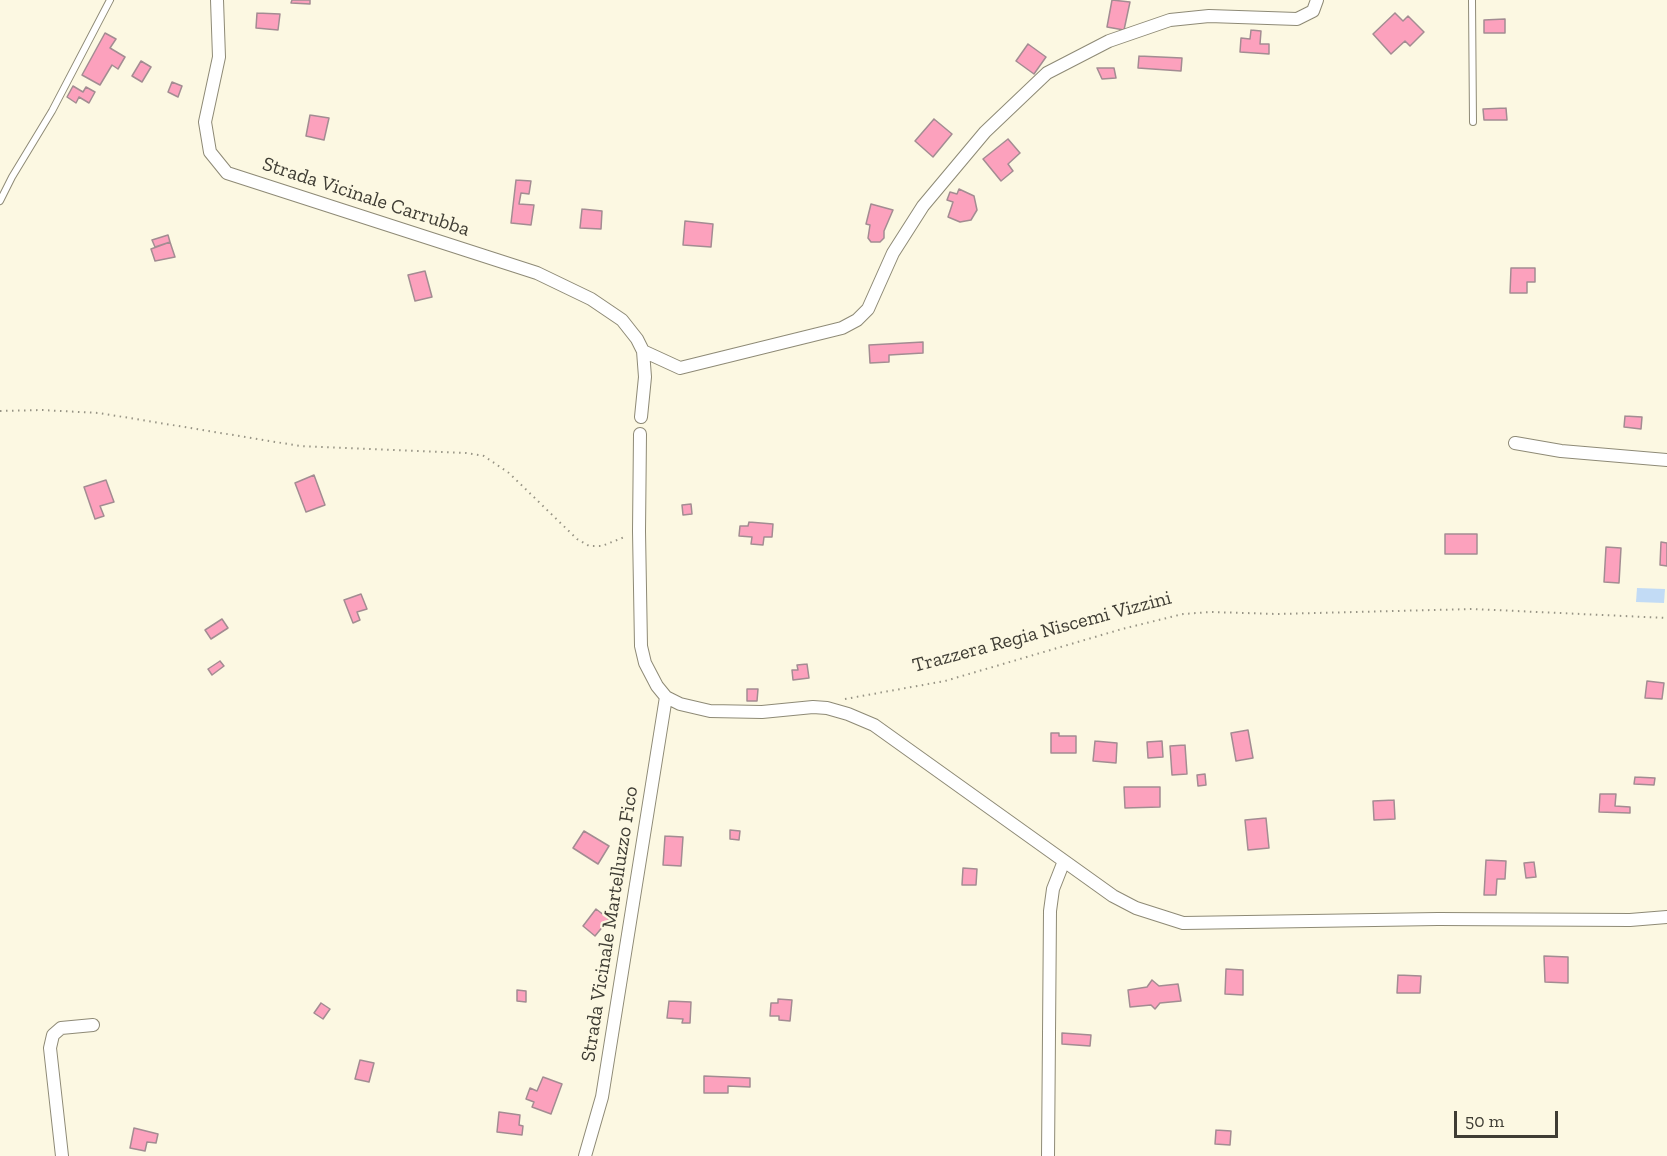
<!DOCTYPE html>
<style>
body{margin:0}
#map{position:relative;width:1667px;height:1156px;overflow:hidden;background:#fcf8e2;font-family:"Zilla Slab",serif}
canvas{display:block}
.scale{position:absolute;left:1454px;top:1111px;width:104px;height:27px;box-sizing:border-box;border:3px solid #3f3d34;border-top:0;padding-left:8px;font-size:18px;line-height:21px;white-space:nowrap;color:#3f3d34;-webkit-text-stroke:4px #fcf8e2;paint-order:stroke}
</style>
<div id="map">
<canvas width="1667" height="1156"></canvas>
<div class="scale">50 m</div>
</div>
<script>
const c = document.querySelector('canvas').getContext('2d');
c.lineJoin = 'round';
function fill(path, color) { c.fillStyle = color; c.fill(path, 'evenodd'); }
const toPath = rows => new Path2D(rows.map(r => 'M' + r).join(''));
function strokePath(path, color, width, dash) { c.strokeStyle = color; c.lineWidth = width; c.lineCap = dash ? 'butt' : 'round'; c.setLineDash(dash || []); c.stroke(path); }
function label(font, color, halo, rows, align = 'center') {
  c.font = font + ' "Zilla Slab",serif'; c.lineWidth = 4.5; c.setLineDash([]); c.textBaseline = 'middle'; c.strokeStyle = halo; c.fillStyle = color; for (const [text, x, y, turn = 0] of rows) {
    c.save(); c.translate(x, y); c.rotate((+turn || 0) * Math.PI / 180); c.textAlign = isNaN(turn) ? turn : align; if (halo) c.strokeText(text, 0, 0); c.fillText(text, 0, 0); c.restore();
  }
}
fill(toPath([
 [1637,588,1665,589,1664,603,1636,602]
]), '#c2dbf5');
const building = toPath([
 [292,0,310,0,310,4,291,3,292,0],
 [1112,0,1130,2,1124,30,1107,27,1112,0],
 [257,13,280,14,278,30,256,28,257,13],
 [1395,13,1403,21,1408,16,1424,32,1410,46,1405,41,1391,54,1373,34,1395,13],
 [1505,19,1505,33,1484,33,1484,20,1505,19],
 [1251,30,1261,31,1260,44,1269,44,1269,54,1240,52,1241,38,1250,39,1251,30],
 [105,33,116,39,110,48,125,57,118,69,112,65,100,85,82,75,105,33],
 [1028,44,1046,57,1034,74,1016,61,1028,44],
 [1139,56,1182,58,1181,71,1138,68,1139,56],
 [141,61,151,67,142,82,132,76,141,61],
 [1097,68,1114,68,1116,78,1102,79,1097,68],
 [172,82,182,86,178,97,168,92,172,82],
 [73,86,83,92,86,87,95,92,89,103,79,97,76,103,67,97,73,86],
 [1506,108,1507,120,1484,120,1483,109,1506,108],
 [310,115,329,118,324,140,306,136,310,115],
 [934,119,952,134,933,157,915,141,934,119],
 [1008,139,1020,153,1008,164,1013,171,1001,181,983,159,1008,139],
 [516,180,531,181,529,194,521,193,519,204,534,205,531,225,511,223,516,180],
 [959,189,974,196,977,210,971,220,960,222,948,217,953,202,947,200,950,192,957,194,959,189],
 [871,204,893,210,884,231,884,238,880,242,871,242,868,238,870,225,866,224,871,204],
 [582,209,602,211,601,229,580,228,582,209],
 [685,221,713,224,711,247,683,245,685,221],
 [168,235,170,242,155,247,152,240,168,235],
 [170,242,175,257,155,261,151,249,170,242],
 [1511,268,1535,268,1535,282,1527,282,1527,293,1510,293,1511,268],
 [425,271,432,297,415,301,408,275,425,271],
 [923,342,923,353,889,355,889,362,870,363,869,345,923,342],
 [1625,416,1642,417,1641,429,1624,427,1625,416],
 [314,475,325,505,306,512,295,483,314,475],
 [106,480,114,502,100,506,104,516,95,519,84,487,106,480],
 [691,504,692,514,683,515,682,505,691,504],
 [749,522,773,524,772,537,764,537,763,545,751,544,752,537,739,536,740,526,748,526,749,522],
 [1445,534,1477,534,1477,554,1445,554,1445,534],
 [1661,542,1667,543,1667,566,1660,565,1661,542],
 [1606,547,1621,548,1619,583,1604,582,1606,547],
 [361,594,367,609,357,612,360,620,353,623,344,600,361,594],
 [222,619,228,628,211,639,205,630,222,619],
 [220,661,224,666,212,675,208,669,220,661],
 [807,664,809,678,793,680,792,670,798,670,797,665,807,664],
 [1647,681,1664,683,1662,699,1645,698,1647,681],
 [747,689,758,689,757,701,747,701,747,689],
 [1248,730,1253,758,1236,761,1231,733,1248,730],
 [1051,733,1059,733,1059,736,1076,736,1076,753,1051,753,1051,733],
 [1095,741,1117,743,1116,763,1093,761,1095,741],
 [1162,741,1163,757,1148,758,1147,742,1162,741],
 [1185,745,1187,774,1172,775,1170,746,1185,745],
 [1205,774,1206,785,1198,786,1197,775,1205,774],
 [1635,777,1655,778,1654,785,1634,784,1635,777],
 [1124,787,1160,787,1160,807,1125,808,1124,787],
 [1600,794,1616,794,1615,806,1630,807,1630,813,1599,812,1600,794],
 [1394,800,1395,819,1374,820,1373,801,1394,800],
 [1266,818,1269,848,1248,850,1245,820,1266,818],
 [730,830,740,831,739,840,730,839,730,830],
 [584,831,609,846,598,864,573,848,584,831],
 [665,836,683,837,681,866,663,865,665,836],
 [1486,860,1506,861,1505,879,1497,879,1496,895,1484,895,1486,860],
 [1534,862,1536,877,1526,878,1524,863,1534,862],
 [963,868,977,869,976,885,962,885,963,868],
 [596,909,609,919,595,936,583,926,596,909],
 [1544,956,1568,957,1568,983,1545,982,1544,956],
 [1226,969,1243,970,1243,995,1225,994,1226,969],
 [1398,975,1421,976,1420,993,1397,993,1398,975],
 [1152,980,1159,986,1178,984,1181,1001,1160,1003,1155,1009,1151,1005,1130,1007,1128,990,1147,987,1152,980],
 [517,990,526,991,526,1002,517,1001,517,990],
 [778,999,792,1000,790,1021,779,1020,779,1016,770,1016,771,1003,778,1003,778,999],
 [669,1001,691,1002,690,1023,682,1023,683,1019,667,1018,669,1001],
 [321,1003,330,1009,323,1019,314,1013,321,1003],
 [1062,1033,1091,1035,1090,1046,1062,1044,1062,1033],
 [360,1060,374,1063,369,1082,355,1079,360,1060],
 [704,1076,750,1078,750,1087,728,1086,728,1093,704,1093,704,1076],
 [543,1077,562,1084,551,1114,532,1107,534,1102,526,1099,530,1088,537,1091,543,1077],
 [499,1112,520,1115,519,1125,523,1126,522,1135,497,1132,499,1112],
 [134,1128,158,1134,156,1143,147,1142,145,1151,130,1148,134,1128],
 [1216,1130,1231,1131,1230,1145,1215,1144,1216,1130]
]);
fill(building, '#fca1bd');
strokePath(building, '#a38c92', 1.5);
const lane = toPath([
 [1472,0,1473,122],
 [0,201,12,177,52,111,110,0]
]);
const street = toPath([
 [217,0,219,57,205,122,210,152,227,173,537,273,591,299,622,320,637,339,643,351,645,377,641,417],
 [643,351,680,368,842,328,857,320,868,309,893,253,923,206,985,132,1047,73,1109,41,1170,20,1209,16,1297,19,1313,11,1317,0],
 [640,434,639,531,641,646,645,663,657,686,666,697,680,704,710,711,762,712,813,707,827,708,848,714,874,725,1113,896,1136,908,1183,923,1438,919,1630,920,1667,917],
 [1515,443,1561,451,1667,460],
 [62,1156,50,1048,53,1035,61,1028,93,1025],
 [585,1156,602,1097,666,697],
 [1048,1156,1050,911,1053,889,1064,861]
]);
strokePath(lane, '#8e8a76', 8);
strokePath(street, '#8e8a76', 14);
strokePath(toPath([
 [0,411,42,410,99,413,300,446,466,453,484,456,509,473,577,539,589,546,602,546,627,536],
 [845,699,945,681,1122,629,1183,614,1211,612,1277,614,1473,609,1667,618]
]), '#979485', 2, [1.5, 4.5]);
strokePath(lane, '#fff', 6);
strokePath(street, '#fff', 12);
label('20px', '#3f3d34', '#fcf8e2', [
 ["Strada Vicinale Carrubba",366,197,18],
 ["Trazzera Regia Niscemi Vizzini",1042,632,-15],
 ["Strada Vicinale Martelluzzo Fico",610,924,-81]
]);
</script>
